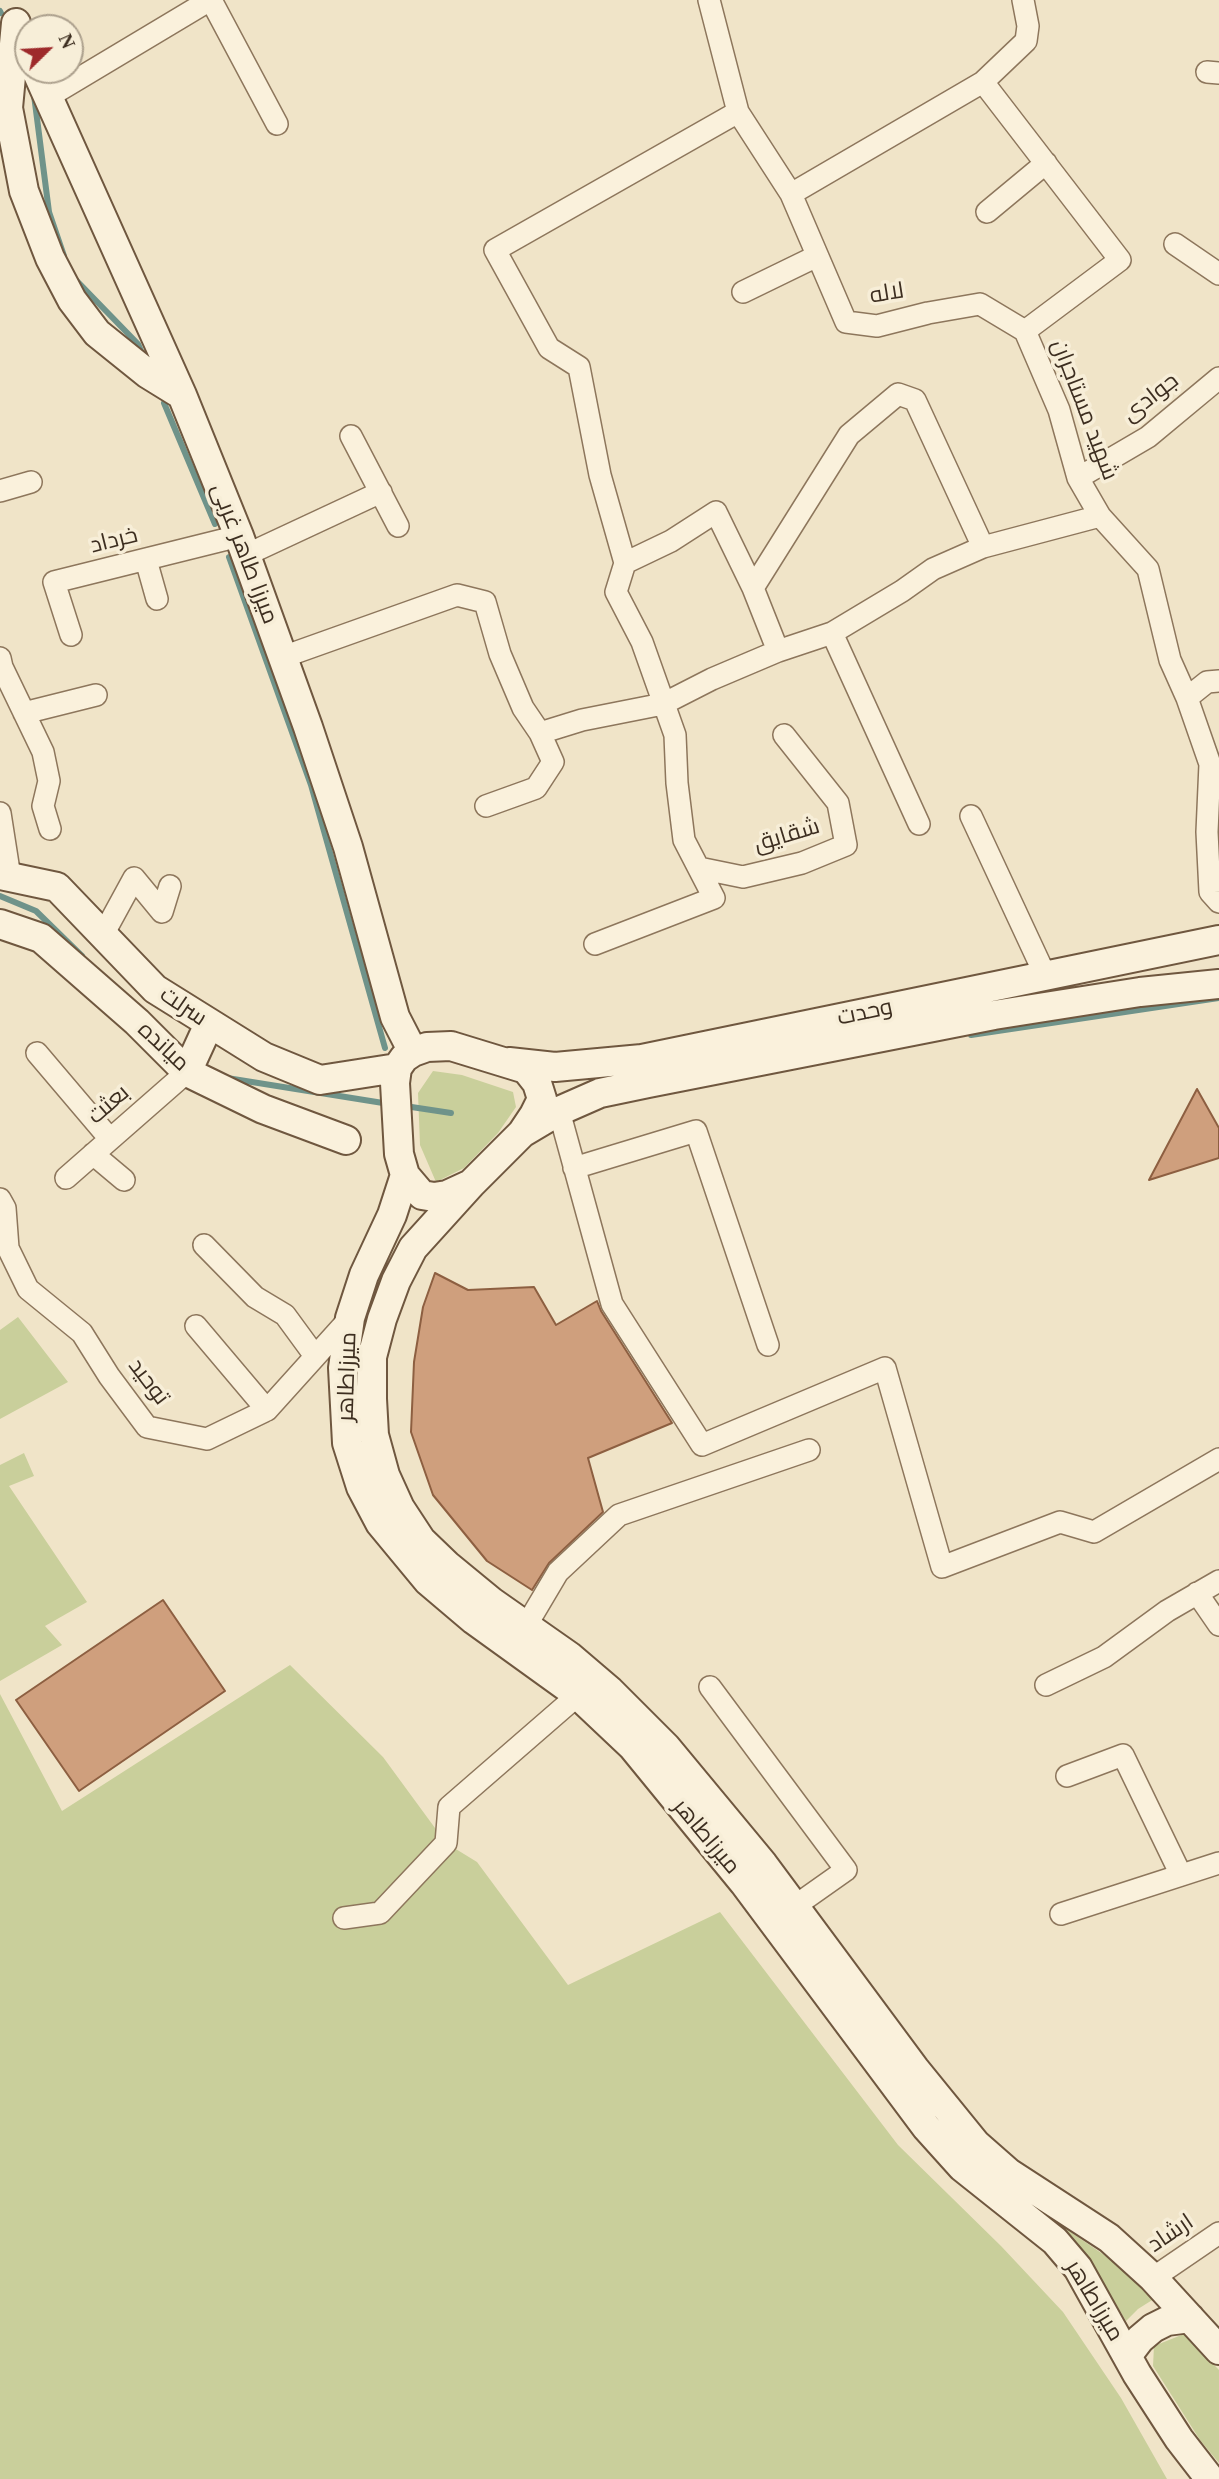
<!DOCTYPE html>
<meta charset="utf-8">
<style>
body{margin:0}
#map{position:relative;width:1219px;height:2479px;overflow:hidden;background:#f0e4c8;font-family:"Times New Roman",serif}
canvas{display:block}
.north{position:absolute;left:14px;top:14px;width:70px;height:70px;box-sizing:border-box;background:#f7eed8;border:2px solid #ada18e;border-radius:50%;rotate:66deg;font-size:19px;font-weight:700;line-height:28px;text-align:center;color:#3d2e20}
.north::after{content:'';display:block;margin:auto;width:24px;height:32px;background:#9e2a2b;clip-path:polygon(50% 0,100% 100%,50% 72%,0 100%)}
</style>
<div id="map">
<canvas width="1219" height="2479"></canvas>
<div class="north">N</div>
</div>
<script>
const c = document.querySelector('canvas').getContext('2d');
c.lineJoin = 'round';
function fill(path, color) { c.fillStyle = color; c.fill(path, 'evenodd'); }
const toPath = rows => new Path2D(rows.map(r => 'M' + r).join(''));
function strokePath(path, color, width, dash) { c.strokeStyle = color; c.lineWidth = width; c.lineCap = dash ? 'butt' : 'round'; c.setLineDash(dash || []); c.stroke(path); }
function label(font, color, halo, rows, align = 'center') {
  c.font = font + ' "Times New Roman",Cairo,serif'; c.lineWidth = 7; c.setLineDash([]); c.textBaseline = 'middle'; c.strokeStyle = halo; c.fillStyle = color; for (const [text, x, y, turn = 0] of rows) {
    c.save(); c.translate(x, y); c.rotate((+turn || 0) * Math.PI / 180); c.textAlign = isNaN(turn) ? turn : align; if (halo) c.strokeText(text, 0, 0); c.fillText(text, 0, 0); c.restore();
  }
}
fill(toPath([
 [433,1071,462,1075,513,1092,516,1107,498,1133,464,1168,436,1182,420,1145,418,1093],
 [18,1317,68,1382,0,1419,0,1330],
 [24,1453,34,1476,9,1486,87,1602,45,1626,62,1645,0,1681,0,1465],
 [290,1665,383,1757,446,1843,477,1862,568,1985,720,1912,898,2145,1001,2246,1063,2312,1121,2398,1167,2479,0,2479,0,1694,62,1811],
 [1040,2211,1129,2272,1157,2297,1138,2309,1126,2321,1108,2291,1085,2260],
 [1184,2334,1219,2370,1219,2463,1200,2440,1153,2366,1154,2346]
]), '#c9cf9b');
strokePath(toPath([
 [0,11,1,13],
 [34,95,49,212,64,256],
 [74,278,138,344,141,351],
 [164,403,215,524],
 [229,557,311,785,385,1048],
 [0,896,36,911,82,956],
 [971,1035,1219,998],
 [227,1078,383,1103],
 [405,1106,451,1113]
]), '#6f938a', 6);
const building = toPath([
 [1197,1089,1219,1128,1219,1158,1149,1180,1197,1089],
 [435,1273,468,1290,534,1287,556,1325,597,1301,601,1311,672,1423,588,1458,603,1512,549,1563,532,1590,487,1561,433,1495,411,1432,414,1362,423,1307,435,1273],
 [163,1600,225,1691,79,1791,16,1700,163,1600]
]);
fill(building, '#cf9f7d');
strokePath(building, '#8d5f41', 2);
const street = toPath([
 [211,0,277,124],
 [709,0,738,112],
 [1207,72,1219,73],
 [983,82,1120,260,1025,331,1059,410,1078,478,1100,516,1148,569,1170,660,1187,698,1210,764,1207,832,1210,892,1219,902],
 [48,97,210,0],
 [791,194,846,322,877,326,928,313,980,304,1025,331],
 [987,212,1046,163],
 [1175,244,1219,274],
 [743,292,817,256],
 [351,436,398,526],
 [1078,478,1148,437,1219,378],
 [0,491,31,482],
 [246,555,381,492],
 [146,560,157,599],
 [625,563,600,475,579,367,549,348,495,250,738,112,791,194,983,82,1026,41,1028,26,1023,0],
 [753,588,849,435,898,394,915,400,983,547],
 [832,633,919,824],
 [71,635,54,582,239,536],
 [283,657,457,595,485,602,500,654,523,708,540,733,553,762,536,788,486,806],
 [0,658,2,667,43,752,49,781,43,806,50,829],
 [1187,698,1207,682,1219,681],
 [24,713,96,695],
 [540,733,582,720,663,704,712,679,778,651,832,633,902,591,933,569,983,547,1100,516],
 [0,813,10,877],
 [971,816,1046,977],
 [699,868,743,877,802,863,846,845,838,803,784,735],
 [104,933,134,878,162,912,170,886],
 [595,944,714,898,684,840,677,783,675,735,642,642,616,592,625,563,671,541,716,512,753,588,778,651],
 [37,1053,110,1139],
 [559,1111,612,1304,702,1445,885,1368,942,1567,1060,1522,1094,1532,1219,1459],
 [93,1154,124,1180],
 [574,1168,696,1131,768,1345],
 [66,1178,187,1072],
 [0,1199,5,1208,8,1248,28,1289,82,1333,109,1376,147,1427,207,1439,267,1410,350,1318],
 [204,1245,255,1297,285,1315,315,1356],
 [196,1326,267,1410],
 [1197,1593,1219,1625],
 [526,1626,558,1572,619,1515,809,1450],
 [1046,1685,1104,1657,1167,1611,1219,1581],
 [710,1687,846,1870,795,1906],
 [1067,1776,1123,1755,1181,1875],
 [1061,1914,1219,1863],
 [344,1918,380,1913,446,1843,449,1807,578,1695],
 [1153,2278,1219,2233]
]);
const secondary = toPath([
 [16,23,8,108,24,191,50,258,72,300,97,333,148,374,182,395],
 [36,70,182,395,239,536,308,727,348,847,395,1017,413,1052],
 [0,875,57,887,155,989,264,1057,320,1080,397,1068],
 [0,924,41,938,137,1022,187,1072,263,1109,346,1140],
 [451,1046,526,1069,537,1083,542,1099,534,1115,522,1133,471,1184,447,1195,434,1197,422,1195,405,1175,399,1154,395,1083,397,1068,404,1058,413,1052,427,1047,451,1046],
 [509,1062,555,1067,642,1059,1219,940],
 [187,1072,209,1024],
 [522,1133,559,1111,600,1093,648,1083,994,1015,1140,992,1219,984],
 [405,1175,392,1215,364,1275,350,1318,343,1368,347,1443,361,1487,380,1523,428,1581,474,1620,578,1695,632,1746,744,1883,926,2127,962,2167,1055,2241,1078,2268,1137,2374,1179,2439,1210,2479],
 [471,1184,413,1248,396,1281,382,1319,372,1357,372,1399,374,1435,385,1475,400,1508,421,1540,447,1565,492,1602,569,1656,610,1691,666,1747,763,1864,915,2069,976,2144,1009,2173,1109,2238,1153,2278,1219,2350],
 [1127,2356,1140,2339,1153,2328,1167,2321,1190,2318]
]);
strokePath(street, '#8d765c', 24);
strokePath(secondary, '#6f573f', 32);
strokePath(street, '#faf1dc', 21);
strokePath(secondary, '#faf1dc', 28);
label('23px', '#3d2e20', '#f7eed8', [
 ["لاله",887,294,-9],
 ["جوادی",1151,398,-38],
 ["شهید مستاجران",1084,410,69],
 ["خرداد",114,541,-14],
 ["میرزا طاهر غربی",244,554,69],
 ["شقایق",787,836,-17],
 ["سرلت",183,1007,34],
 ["وحدت",865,1013,-12],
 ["میانده",163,1047,43],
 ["بعثت",109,1105,-41],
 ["میرزاطاهر",348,1377,-88],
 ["توحید",148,1382,53],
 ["میرزاطاهر",706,1837,50],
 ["ارشاد",1171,2234,-34],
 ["میرزاطاهر",1094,2301,59]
]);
</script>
